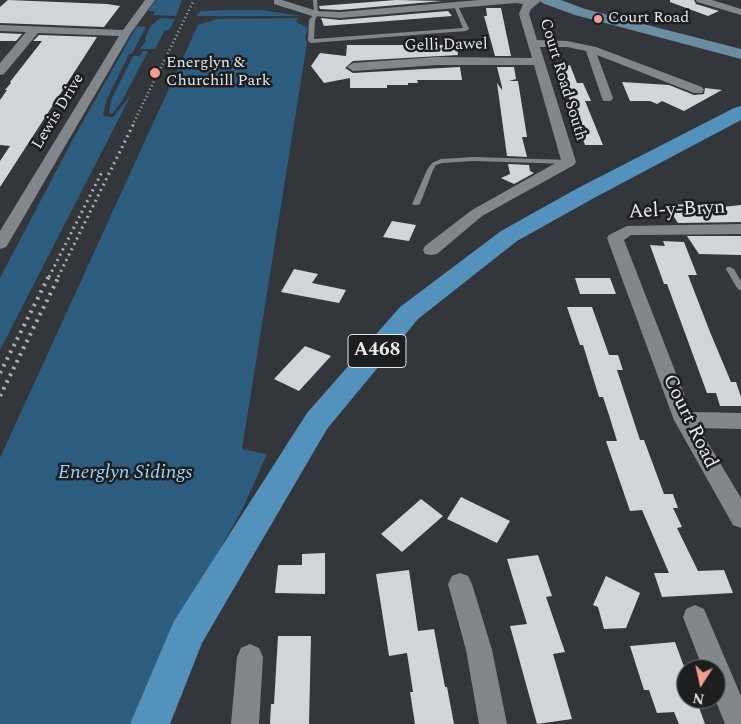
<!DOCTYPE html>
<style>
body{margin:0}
#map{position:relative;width:741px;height:724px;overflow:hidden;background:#33373b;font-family:Spectral,serif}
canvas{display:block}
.north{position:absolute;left:676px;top:659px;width:50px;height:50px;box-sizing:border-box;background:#1c1e20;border:1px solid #6d6f72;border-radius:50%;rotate:190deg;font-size:14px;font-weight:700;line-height:20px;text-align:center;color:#e7e9ec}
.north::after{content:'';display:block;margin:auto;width:18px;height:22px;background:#f49d8c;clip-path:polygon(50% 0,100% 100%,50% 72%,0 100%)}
</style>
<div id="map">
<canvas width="741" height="724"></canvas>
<div class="north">N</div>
</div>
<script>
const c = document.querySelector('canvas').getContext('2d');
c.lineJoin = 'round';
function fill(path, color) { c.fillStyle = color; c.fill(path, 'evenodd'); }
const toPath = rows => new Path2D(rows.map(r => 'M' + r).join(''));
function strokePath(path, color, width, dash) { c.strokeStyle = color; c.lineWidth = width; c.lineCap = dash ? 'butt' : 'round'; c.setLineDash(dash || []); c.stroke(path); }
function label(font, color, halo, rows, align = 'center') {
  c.font = font + ' Spectral,serif'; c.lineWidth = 5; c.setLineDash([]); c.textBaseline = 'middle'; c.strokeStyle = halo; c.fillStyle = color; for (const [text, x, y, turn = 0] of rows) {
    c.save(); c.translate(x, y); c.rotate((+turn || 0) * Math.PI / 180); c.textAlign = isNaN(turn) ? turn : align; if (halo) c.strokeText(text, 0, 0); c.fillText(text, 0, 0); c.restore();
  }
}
fill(toPath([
 [156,0,182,0,176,16,153,15,155,11,148,11],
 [229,10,262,10,301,16,196,16,201,11],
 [160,18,175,19,169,30,165,30,155,49,140,49,146,41,145,39,150,27],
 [298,18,296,22,308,28,305,37,307,43,242,449,267,454,243,508,201,582,142,695,131,724,0,724,0,458,198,25,217,19],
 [137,26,146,27,132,54,129,54,107,99,103,116,113,117,131,95,0,350,0,278,72,141],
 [143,51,148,51,122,101,112,114,109,113,111,100,133,56,140,56]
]), '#2d5e80');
fill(toPath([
 [8,0,107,4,120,6,104,27,0,23,0,7],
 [396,0,442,1,340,10,320,9,319,6],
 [670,0,694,0,696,4,719,11,708,16,670,2],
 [486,8,501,8,511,56,495,56,484,16,487,16],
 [448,11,452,16,324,26,321,18,340,20],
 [0,33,22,34,16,41,0,41],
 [39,35,97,37,0,187,0,161,10,146,0,145,0,100,7,90,5,90,11,83,10,82,42,41,33,41],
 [347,45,453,45,453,47,457,47,458,55,353,61,345,68,353,73,460,67,462,80,417,80,418,83,408,83,408,85,387,85,387,88,350,88,350,78,324,83,311,66,320,53,346,56],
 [570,65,577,83,583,83,591,101,585,101,603,145,585,145,559,69],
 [497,67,514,67,516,79,509,81,518,81,527,137,522,137,527,157,507,156,497,83,502,90,502,87],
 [622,82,669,85,694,95,704,94,705,88,722,90,684,111,662,101,657,104,650,101,630,101],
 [508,164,529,165,530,171,534,173,514,184,501,178,510,174],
 [719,203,722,207,741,205,741,222,678,223,666,205],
 [392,221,416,225,409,241,383,237],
 [687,236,741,236,741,255,699,254],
 [663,241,684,242,697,275,688,275,710,332,731,382,736,382,741,397,741,406,720,406,716,393,707,393,667,284,664,284,650,245,665,246],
 [294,269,318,274,312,283,346,290,339,303,281,292],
 [575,278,610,278,616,294,580,294],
 [567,307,592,307,609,355,618,355,623,370,617,370,640,440,644,440,664,494,673,494,678,508,673,508,682,527,677,528,698,571,724,570,733,593,662,597,654,573,669,573,642,510,630,511,606,441,617,441,609,415,603,397,599,397,583,345,580,345],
 [305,346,331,356,299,391,274,379],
 [461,497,510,521,497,543,447,519],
 [421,499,443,516,402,552,381,534],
 [325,553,325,594,275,593,278,565,302,565,302,554],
 [538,555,552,596,546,597,565,652,553,654,572,719,537,724,510,626,527,624,507,559],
 [409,570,418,631,434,629,445,687,447,687,454,724,415,724,410,692,413,692,407,653,389,656,376,574],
 [606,576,640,593,626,628,604,629,598,607,593,605],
 [278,636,311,636,309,724,270,724,271,704,274,704],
 [675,642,686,672,686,699,696,699,705,724,679,724,674,712,657,713,649,690,644,690,630,646]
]), '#d0d5d9');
fill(toPath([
 [313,0,317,0,318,14,315,20,314,39,463,28,454,6,456,5,458,6,469,29,466,31,311,43,308,41,309,20,314,14,313,0],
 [474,157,569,160,572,162,569,164,474,161,442,163,436,165,433,170,420,204,418,205,414,205,412,204,427,170,432,163,441,159,474,157],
 [727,267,730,267,734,269,741,281,741,291,737,288,726,269,727,267]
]), '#82878b');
fill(toPath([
 [145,0,155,0,131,33,8,244,6,247,0,249,0,231,119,36,38,33,4,74,0,75,0,63,26,32,0,31,0,25,123,30,145,0],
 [274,0,282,0,317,11,340,12,479,0,542,0,531,9,529,14,537,40,567,41,596,47,702,87,704,90,702,93,694,93,597,55,613,98,611,101,603,101,586,51,567,47,540,47,576,162,574,165,482,216,437,254,431,255,425,254,423,250,425,246,472,210,561,160,534,65,437,65,353,71,347,67,353,63,437,57,532,58,519,14,523,4,516,3,340,18,312,16,274,4,274,0],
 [696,0,712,0,741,9,741,15,697,2,696,0],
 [741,224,741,234,641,235,631,235,624,240,691,412,741,413,741,429,699,428,741,498,741,528,733,525,674,420,607,238,609,235,627,226,741,224],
 [460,573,468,576,472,584,492,650,507,724,479,724,466,650,448,584,452,576,460,573],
 [695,605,704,609,741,696,741,724,725,724,715,699,716,669,703,669,683,617,686,609,695,605],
 [250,644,259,648,263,657,259,724,231,724,237,657,241,648,250,644]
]), '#82878b');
fill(toPath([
 [540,0,561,0,585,9,741,49,741,59,575,15,542,3,540,0]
]), '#6a8da3');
fill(toPath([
 [741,106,741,120,594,198,517,241,418,319,327,429,202,643,170,724,130,724,174,621,307,413,400,307,501,231,578,188,734,108,741,106]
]), '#5392bc');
strokePath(toPath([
 [134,122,194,0]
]), '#aeb1b4', 2.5, [1, 3]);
strokePath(toPath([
 [49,277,103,170],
 [58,277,135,121]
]), '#aeb1b4', 3, [2, 4]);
strokePath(toPath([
 [0,373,49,276],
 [0,396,59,276]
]), '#aeb1b4', 4, [2.5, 5]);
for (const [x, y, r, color] of [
 [598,19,5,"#f49d8c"],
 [155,73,6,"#f49d8c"]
]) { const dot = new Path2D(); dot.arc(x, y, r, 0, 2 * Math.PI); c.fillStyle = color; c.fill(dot); strokePath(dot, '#1c1e20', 2); }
label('16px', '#e7e9ec', '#1c1e20', [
 ["Court Road",608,19],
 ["Energlyn &",166,64],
 ["Churchill Park",166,82]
], 'left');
label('16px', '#e7e9ec', '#1c1e20', [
 ["Gelli Dawel",446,46,-1],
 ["Court Road South",562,80,73],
 ["Lewis Drive",59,112,-59]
]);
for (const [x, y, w] of [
 [377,351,58]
]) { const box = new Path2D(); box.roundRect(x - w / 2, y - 16.5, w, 33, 4); c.fillStyle = '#1c1e20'; c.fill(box); strokePath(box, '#e7e9ec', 1); }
label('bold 19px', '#e7e9ec', null, [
 ["A468",377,351]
]);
label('20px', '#e7e9ec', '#1c1e20', [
 ["Ael-y-Bryn",677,211,-3],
 ["Court Road",689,422,64]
]);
label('italic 20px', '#9cd2fa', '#1c1e20', [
 ["Energlyn Sidings",125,474]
]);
</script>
